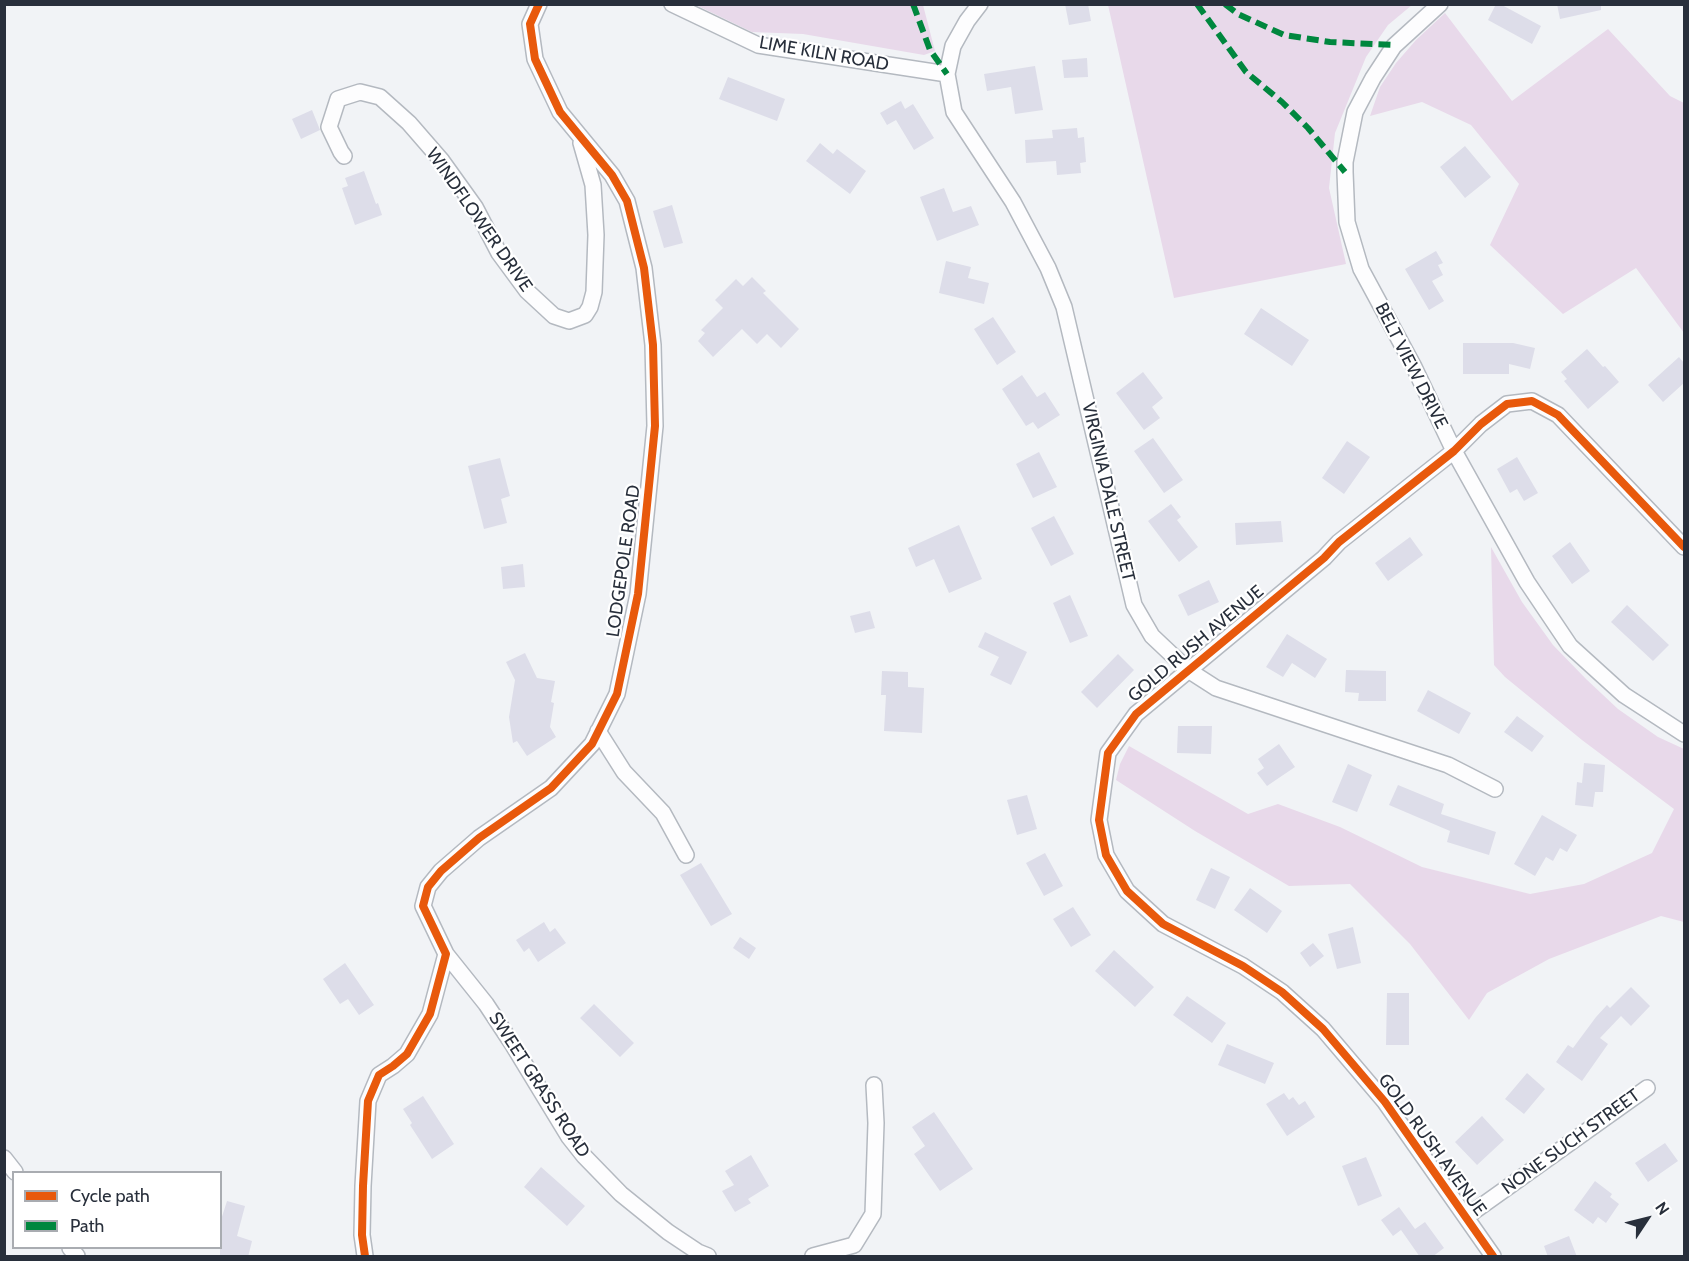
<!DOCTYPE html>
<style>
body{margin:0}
#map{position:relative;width:1689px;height:1261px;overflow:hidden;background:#f1f3f6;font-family:Cabin,sans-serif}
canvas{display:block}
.frame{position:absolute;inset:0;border:6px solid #282f3b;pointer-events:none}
.legend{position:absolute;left:12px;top:1171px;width:210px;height:78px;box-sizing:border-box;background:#fff;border:2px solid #a9acb1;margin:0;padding:8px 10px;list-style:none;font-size:18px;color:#282f3b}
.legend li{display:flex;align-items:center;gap:12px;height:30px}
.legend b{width:30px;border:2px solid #a9acb1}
.north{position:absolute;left:1617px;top:1189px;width:60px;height:60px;-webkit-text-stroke:4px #fff;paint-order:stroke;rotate:55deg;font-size:16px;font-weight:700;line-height:24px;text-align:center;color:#282f3b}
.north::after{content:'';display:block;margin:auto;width:21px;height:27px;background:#282f3b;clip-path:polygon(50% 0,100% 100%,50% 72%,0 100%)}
</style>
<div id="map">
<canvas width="1689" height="1261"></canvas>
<div class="frame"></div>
<ul class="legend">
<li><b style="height:8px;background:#e8590c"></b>Cycle path</li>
<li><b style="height:8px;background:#00873e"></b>Path</li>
</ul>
<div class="north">N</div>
</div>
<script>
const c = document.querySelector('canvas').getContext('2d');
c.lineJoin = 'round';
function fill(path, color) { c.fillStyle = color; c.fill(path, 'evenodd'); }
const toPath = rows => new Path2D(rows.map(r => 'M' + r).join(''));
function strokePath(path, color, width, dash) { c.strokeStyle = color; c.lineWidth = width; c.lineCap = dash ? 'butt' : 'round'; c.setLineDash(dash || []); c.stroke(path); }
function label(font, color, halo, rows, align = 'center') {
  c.font = font + ' Cabin,sans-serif'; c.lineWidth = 4.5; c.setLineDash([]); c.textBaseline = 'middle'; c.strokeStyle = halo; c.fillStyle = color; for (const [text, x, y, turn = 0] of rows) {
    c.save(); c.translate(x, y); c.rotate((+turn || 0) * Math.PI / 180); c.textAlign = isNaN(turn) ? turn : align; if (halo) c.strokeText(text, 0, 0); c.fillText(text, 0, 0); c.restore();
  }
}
fill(toPath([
 [696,5,923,5,935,51,924,55,803,34,752,32],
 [1108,5,1412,5,1388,25,1366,57,1335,133,1329,188,1346,264,1174,298],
 [1445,13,1512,101,1608,29,1670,96,1684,103,1684,333,1636,268,1563,314,1490,245,1519,184,1471,125,1422,102,1370,116,1380,87,1396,63,1416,40],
 [1491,547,1522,602,1553,645,1586,679,1618,709,1658,737,1684,749,1684,922,1661,916,1549,959,1487,993,1469,1020,1410,944,1350,884,1289,886,1195,831,1116,780,1120,764,1129,746,1248,814,1278,804,1340,827,1422,867,1530,894,1584,884,1652,853,1674,809,1582,740,1505,677,1494,665]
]), '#e8d9ea');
fill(toPath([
 [1065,4,1088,4,1091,21,1069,25],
 [1496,4,1500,4,1541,26,1532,44,1488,20],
 [1557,4,1601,4,1601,10,1560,19],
 [1087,58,1088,77,1064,78,1062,60],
 [1035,66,1043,110,1015,114,1011,87,987,91,984,74],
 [728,77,785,99,777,121,719,99],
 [901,101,905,109,913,104,934,138,914,150,896,120,887,125,880,113],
 [312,110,320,130,301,139,292,119],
 [1077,128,1078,138,1084,137,1086,162,1080,163,1081,173,1057,175,1056,161,1026,163,1025,140,1053,138,1052,130],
 [820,143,833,154,837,149,866,171,850,194,806,161],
 [1465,146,1491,177,1465,198,1440,167],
 [364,171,376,204,378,203,382,215,355,225,342,188,348,186,345,178],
 [944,188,953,212,971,206,979,225,937,241,920,197],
 [672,205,683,243,664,248,653,211],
 [1436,251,1443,263,1438,265,1443,275,1432,281,1444,301,1429,310,1405,269],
 [946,261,971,267,968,278,989,283,984,304,939,293],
 [752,277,766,291,763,293,799,329,781,348,767,334,757,344,742,329,713,357,698,341,705,333,701,330,723,308,715,300,736,279,743,286],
 [1261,308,1309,340,1292,366,1244,334],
 [993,317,1016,352,997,365,974,329],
 [1463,343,1513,343,1535,348,1530,369,1509,364,1509,374,1463,374],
 [1587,349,1603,367,1605,366,1619,382,1588,409,1564,381,1567,379,1561,372],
 [1679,357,1684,363,1684,383,1663,402,1648,385],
 [1143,372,1163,398,1152,407,1160,418,1144,430,1116,393],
 [1022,375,1037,397,1045,392,1060,415,1038,429,1033,422,1026,426,1002,389],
 [1153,438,1183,480,1164,493,1134,451],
 [1347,441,1370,457,1344,494,1322,478],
 [1039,452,1057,487,1033,498,1016,464],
 [1517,457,1538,493,1524,501,1517,489,1510,493,1497,469],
 [500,458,510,496,501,499,507,523,484,529,468,466],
 [1171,504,1181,517,1177,520,1198,547,1179,562,1148,521],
 [1054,516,1074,554,1051,566,1031,528],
 [1281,521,1283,542,1236,545,1235,523],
 [959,525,982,579,949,593,934,559,916,567,908,548],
 [1410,537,1423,555,1388,581,1375,563],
 [1570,542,1590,571,1572,584,1552,556],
 [523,564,525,587,503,589,501,567],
 [1209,580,1219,602,1188,616,1178,595],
 [1070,595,1088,636,1070,643,1053,603],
 [1627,605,1669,645,1653,661,1611,622],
 [870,611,875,628,855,633,850,616],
 [985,632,1027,652,1011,685,990,675,999,657,978,647],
 [1287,634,1327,659,1315,678,1292,663,1283,677,1266,667],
 [525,653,537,678,555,681,551,702,554,703,550,727,556,737,527,756,517,741,513,743,509,717,515,680,506,662],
 [1118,654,1134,670,1097,708,1081,692],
 [1346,670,1386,671,1386,701,1358,701,1359,693,1345,692],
 [882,671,908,672,908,687,924,688,922,733,884,731,886,695,881,695],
 [1428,690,1471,713,1459,734,1417,711],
 [1517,716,1544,736,1532,752,1504,732],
 [1178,726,1212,726,1211,754,1177,753],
 [1279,744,1295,767,1267,786,1257,773,1264,768,1258,759],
 [1584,763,1605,765,1603,792,1595,792,1593,807,1575,805,1577,782,1582,783],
 [1348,764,1372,775,1357,812,1332,802],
 [1398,785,1444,804,1441,814,1496,832,1489,855,1447,842,1450,831,1389,805],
 [1027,795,1037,829,1017,835,1007,800],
 [1542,815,1577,835,1567,852,1560,848,1553,861,1546,857,1535,876,1514,864],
 [1045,853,1063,886,1044,896,1026,863],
 [701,863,732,914,711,926,680,875],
 [1211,868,1230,877,1215,909,1196,900],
 [1250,888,1282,911,1267,933,1234,910],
 [1073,907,1091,935,1071,947,1053,919],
 [544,922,550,932,555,928,566,943,538,962,529,948,524,952,516,940],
 [1353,927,1361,963,1337,969,1328,934],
 [740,937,756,948,749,959,733,948],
 [1313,943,1324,956,1310,967,1300,953],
 [1114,950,1154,987,1135,1007,1095,971],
 [345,963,374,1005,359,1015,348,999,340,1004,323,979],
 [1631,987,1650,1006,1631,1026,1621,1016,1600,1038,1608,1044,1582,1081,1556,1062,1568,1045,1573,1048,1596,1017,1607,1005,1610,1008],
 [1387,993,1409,993,1409,1045,1386,1045],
 [1187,996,1226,1023,1212,1043,1173,1015],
 [594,1004,634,1043,620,1057,580,1018],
 [1227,1044,1274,1063,1265,1084,1218,1065],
 [1527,1073,1545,1089,1524,1114,1505,1099],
 [1284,1093,1289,1100,1293,1097,1299,1105,1305,1101,1315,1117,1287,1136,1266,1104],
 [423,1096,454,1144,432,1159,410,1125,412,1123,403,1109],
 [934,1112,973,1169,940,1191,914,1154,925,1146,912,1127],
 [1482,1116,1504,1140,1477,1165,1455,1142],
 [1665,1143,1678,1161,1648,1182,1635,1163],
 [751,1155,769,1186,748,1199,751,1203,735,1212,722,1191,734,1185,725,1171],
 [1366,1157,1382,1196,1358,1206,1342,1166],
 [541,1167,585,1206,567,1226,524,1187],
 [1595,1181,1612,1194,1610,1197,1619,1204,1606,1223,1598,1217,1593,1224,1574,1210],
 [227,1201,245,1206,237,1236,252,1241,248,1257,220,1257,220,1223],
 [1399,1207,1415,1229,1425,1222,1444,1248,1432,1257,1420,1257,1401,1230,1393,1236,1381,1220],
 [1569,1236,1577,1257,1548,1257,1544,1246]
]), '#dddde9');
const street = toPath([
 [672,4,758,45,947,74],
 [980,4,967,21,953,46,947,74,954,112,1013,202,1048,268,1064,307,1134,605,1152,636,1188,670,1216,688,1448,765,1495,789],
 [1440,4,1394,46,1373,78,1355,112,1345,162,1345,172,1347,222,1361,269,1414,367,1454,451,1527,582,1570,646,1624,695,1684,734],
 [344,156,341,152,329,127,338,99,360,92,380,97,409,123,442,161,475,207,499,253,527,291,554,316,569,321,585,315,590,307,594,292,596,235,593,185,581,143],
 [598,731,624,772,663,813,686,855],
 [446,954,486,1004,513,1045,569,1137,584,1156,621,1194,668,1232,698,1252,708,1256],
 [4,1158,15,1172],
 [1466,1217,1647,1088],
 [70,1248,77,1256],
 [365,1256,362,1235,363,1186,368,1101,379,1075,393,1066,407,1054,430,1014,446,954,423,906,428,887,441,871,479,838,551,788,592,744,617,694,638,594,655,426,653,345,644,268,627,201,612,175,560,112,535,59,530,24,539,4],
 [813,1256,854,1245,873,1214,876,1123,874,1085],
 [1493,1256,1385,1102,1323,1029,1282,992,1243,966,1163,924,1127,891,1106,855,1099,820,1108,753,1136,714,1324,558,1339,542,1454,451,1481,424,1507,404,1532,401,1558,415,1684,547]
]);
strokePath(street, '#b4b9c0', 18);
strokePath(street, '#fdfdfe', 15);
strokePath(toPath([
 [913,4,930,50,947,74],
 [1197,4,1246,72,1282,102,1308,128,1345,172],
 [1225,4,1238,14,1284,35,1330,42,1394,45]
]), '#00873e', 6, [12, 6]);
strokePath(toPath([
 [365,1256,362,1235,363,1186,368,1101,379,1075,393,1066,407,1054,430,1014,446,954,423,906,428,887,441,871,479,838,551,788,592,744,617,694,638,594,655,426,653,345,644,268,627,201,612,175,560,112,535,59,530,24,539,4],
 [1493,1256,1385,1102,1323,1029,1282,992,1243,966,1163,924,1127,891,1106,855,1099,820,1108,753,1136,714,1324,558,1339,542,1454,451,1481,424,1507,404,1532,401,1558,415,1684,547]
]), '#e8590c', 8);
label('18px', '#282f3b', '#fff', [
 ["LIME KILN ROAD",824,54,10],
 ["WINDFLOWER DRIVE",479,220,55],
 ["BELT VIEW DRIVE",1411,366,63],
 ["VIRGINIA DALE STREET",1108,492,77],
 ["LODGEPOLE ROAD",624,561,-82],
 ["GOLD RUSH AVENUE",1196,644,-40],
 ["SWEET GRASS ROAD",539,1085,57],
 ["NONE SUCH STREET",1571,1142,-36],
 ["GOLD RUSH AVENUE",1432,1145,54]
]);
</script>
